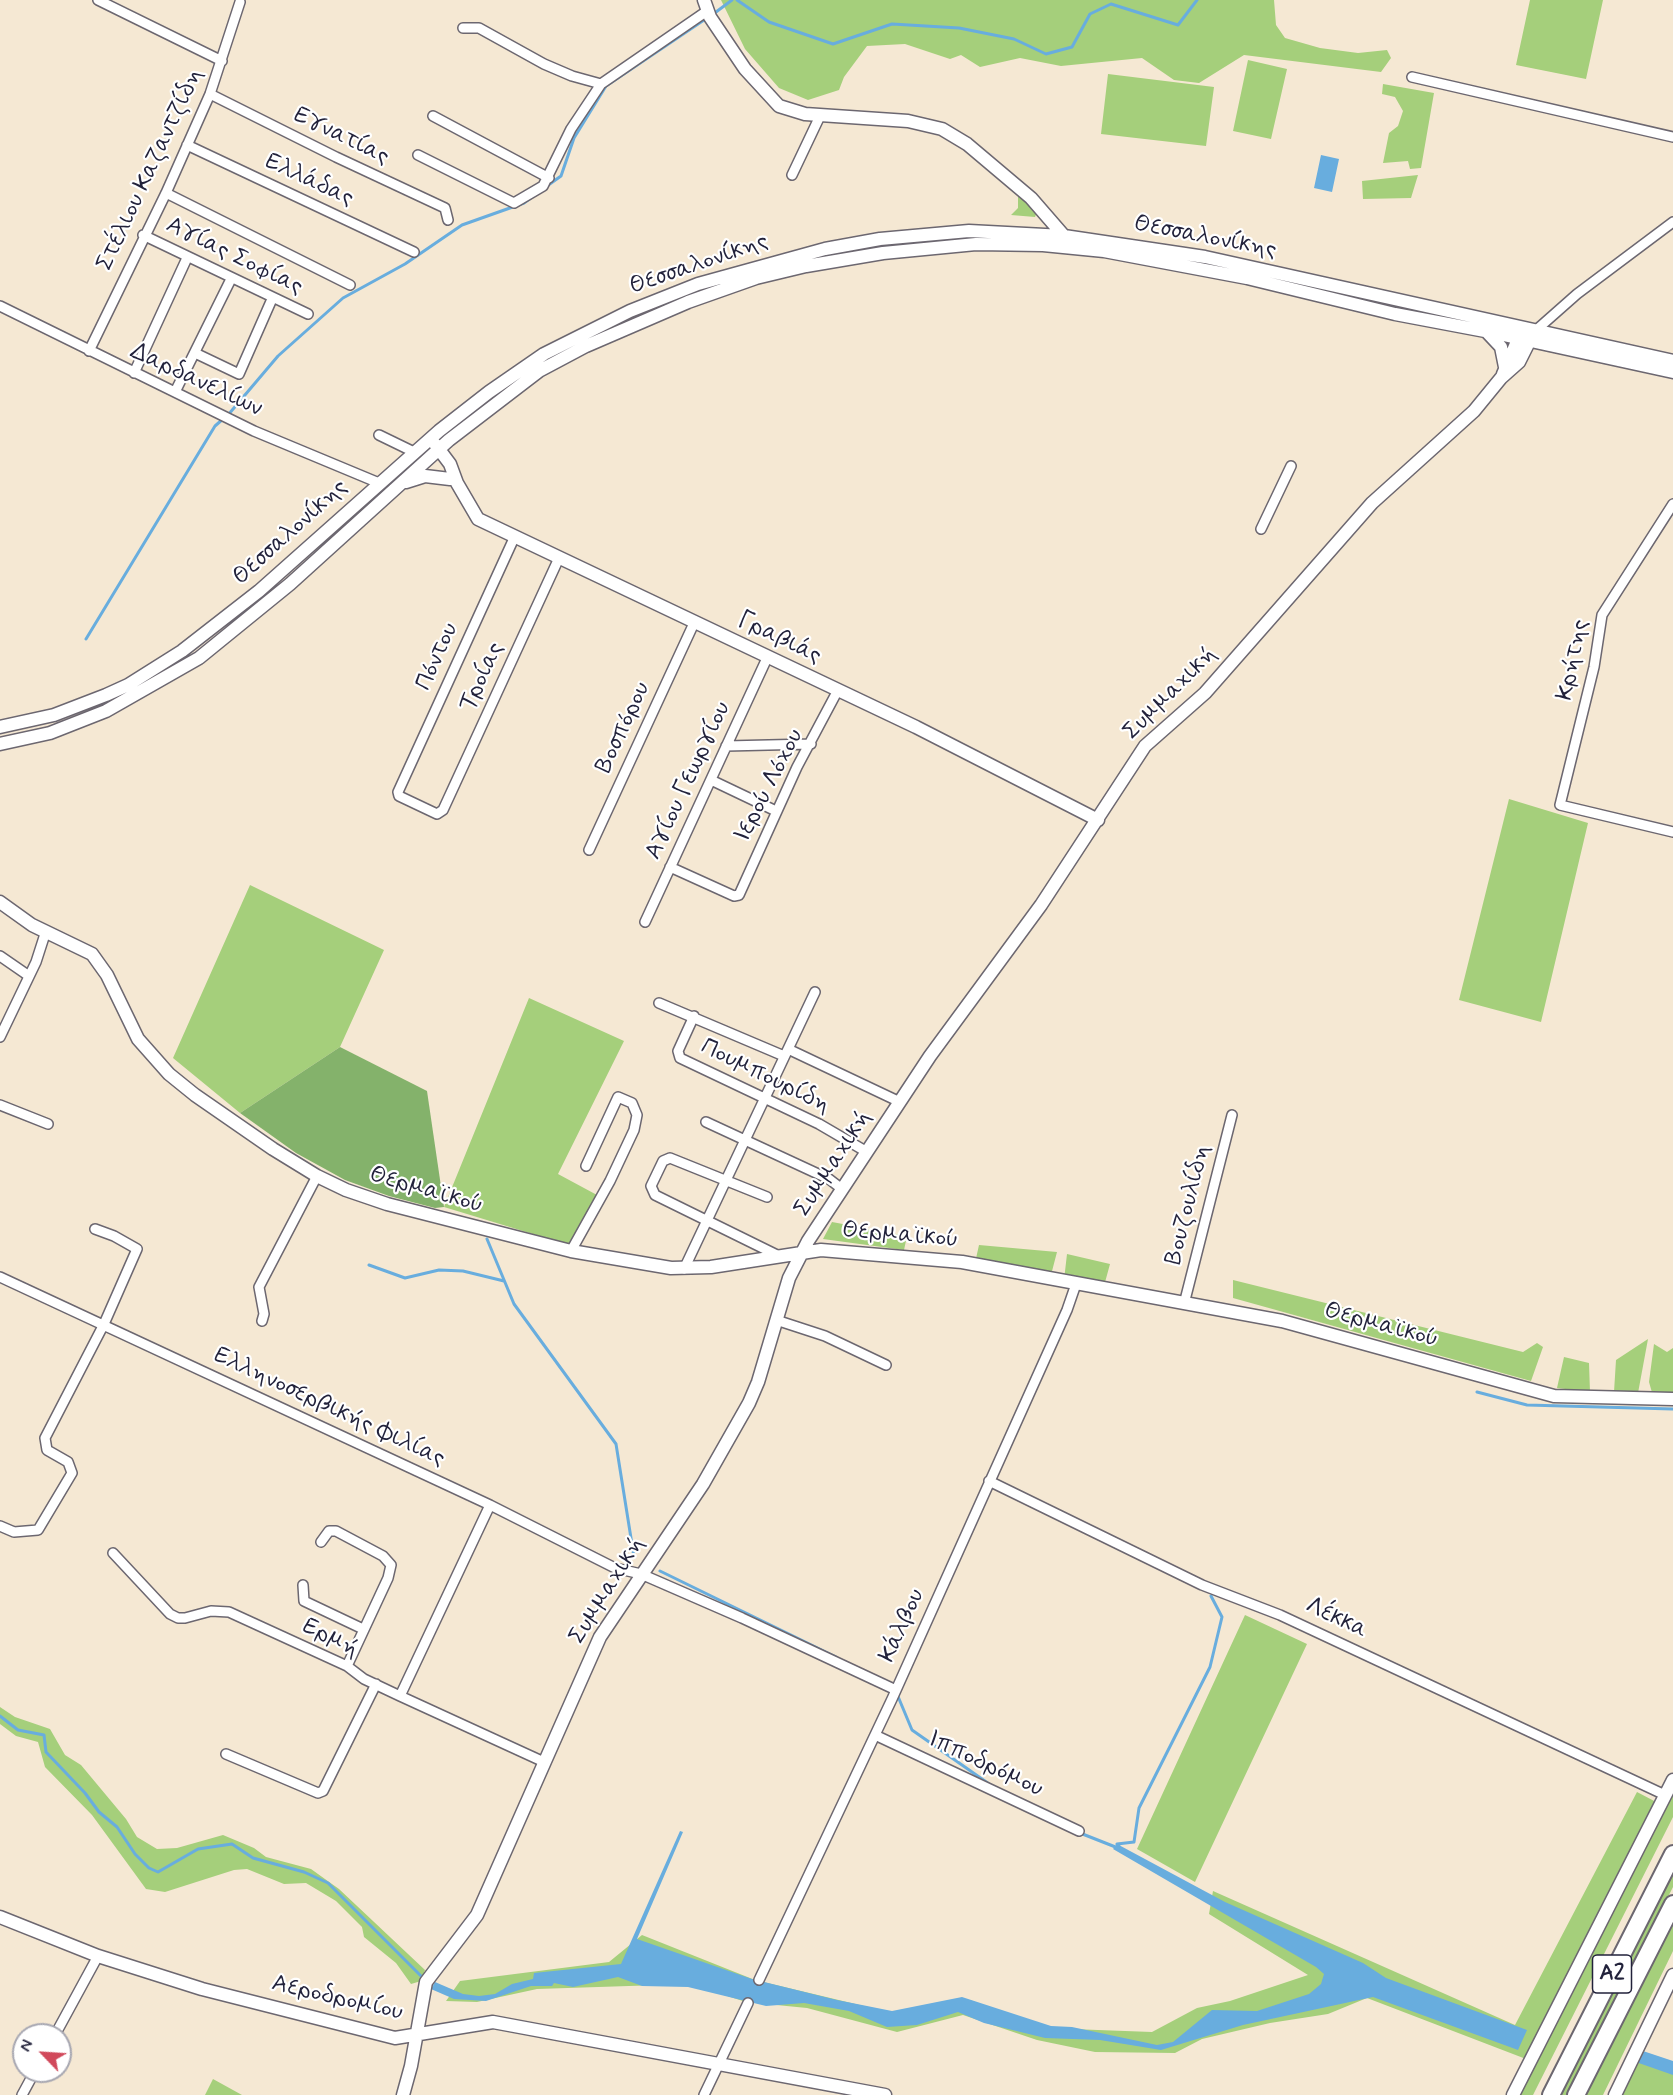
<!DOCTYPE html>
<meta charset="utf-8">
<style>
body{margin:0}
#map{position:relative;width:1673px;height:2095px;overflow:hidden;background:#f5e8d3;font-family:Mynerve,sans-serif}
canvas{display:block}
.north{position:absolute;left:12px;top:2023px;width:60px;height:60px;box-sizing:border-box;background:#fff;border:2px solid #a7a7b1;border-radius:50%;rotate:295deg;font-size:16px;font-weight:700;line-height:24px;text-align:center;color:#22223b}
.north::after{content:'';display:block;margin:auto;width:21px;height:27px;background:#d1495b;clip-path:polygon(50% 0,100% 100%,50% 72%,0 100%)}
</style>
<div id="map">
<canvas width="1673" height="2095"></canvas>
<div class="north">N</div>
</div>
<script>
const c = document.querySelector('canvas').getContext('2d');
c.lineJoin = 'round';
function fill(path, color) { c.fillStyle = color; c.fill(path, 'evenodd'); }
const toPath = rows => new Path2D(rows.map(r => 'M' + r).join(''));
function strokePath(path, color, width, dash) { c.strokeStyle = color; c.lineWidth = width; c.lineCap = dash ? 'butt' : 'round'; c.setLineDash(dash || []); c.stroke(path); }
function label(font, color, halo, rows, align = 'center') {
  c.font = font + ' Mynerve,sans-serif'; c.lineWidth = 4.5; c.setLineDash([]); c.textBaseline = 'middle'; c.strokeStyle = halo; c.fillStyle = color; for (const [text, x, y, turn = 0] of rows) {
    c.save(); c.translate(x, y); c.rotate((+turn || 0) * Math.PI / 180); c.textAlign = isNaN(turn) ? turn : align; if (halo) c.strokeText(text, 0, 0); c.fillText(text, 0, 0); c.restore();
  }
}
fill(toPath([
 [721,0,1274,0,1276,25,1285,38,1320,48,1358,53,1387,50,1391,58,1381,72,1244,55,1199,83,1174,80,1142,58,1061,66,1020,58,980,67,961,55,950,59,905,44,867,46,844,77,839,90,808,100,779,88,745,49],
 [1530,0,1603,0,1586,79,1516,65],
 [1248,60,1287,69,1271,139,1233,131],
 [1108,74,1214,87,1206,146,1101,134],
 [1383,84,1434,93,1421,168,1410,169,1408,161,1383,163,1389,133,1398,126,1403,111,1395,97,1382,94],
 [1418,175,1411,198,1363,199,1362,181],
 [1018,191,1037,212,1035,217,1011,215,1018,208],
 [1509,799,1588,823,1541,1022,1459,1000],
 [250,885,384,950,340,1047,240,1113,173,1058],
 [529,998,624,1041,558,1174,597,1195,569,1245,444,1207],
 [832,1222,907,1236,904,1250,823,1239],
 [979,1245,1057,1252,1051,1275,975,1263],
 [1067,1254,1110,1264,1104,1286,1064,1280],
 [1233,1280,1523,1352,1537,1343,1543,1347,1531,1381,1233,1298],
 [1648,1339,1638,1393,1614,1392,1616,1360],
 [1654,1344,1667,1352,1673,1348,1673,1393,1653,1396,1649,1382],
 [1564,1357,1589,1363,1590,1392,1557,1388],
 [1245,1615,1307,1644,1195,1882,1137,1849],
 [0,1707,15,1717,50,1729,65,1755,81,1765,126,1819,137,1837,157,1849,177,1848,223,1835,254,1848,266,1857,311,1869,339,1889,425,1970,421,1981,411,1984,396,1963,364,1937,362,1927,336,1901,306,1883,284,1884,247,1869,234,1870,165,1892,146,1889,92,1815,45,1767,38,1742,16,1736,0,1724],
 [1637,1792,1658,1803,1526,2059,1367,1998,1328,2014,1270,2023,1202,2039,1175,2053,1095,2052,1037,2040,963,2015,897,2032,807,2008,746,2002,690,1984,537,1989,477,2002,446,2001,460,1981,609,1962,642,1935,755,1980,893,2013,970,2000,1044,2028,1152,2032,1197,2008,1230,2001,1308,1975,1209,1914,1213,1891,1515,2025],
 [1673,1794,1673,1817,1533,2095,1517,2095],
 [1673,1873,1673,1887,1568,2095,1561,2095],
 [1673,1922,1673,1951,1603,2095,1586,2095],
 [1633,2061,1673,2069,1673,2095,1616,2095],
 [213,2079,242,2095,205,2095]
]), '#a5cf7b');
fill(toPath([
 [340,1047,427,1091,444,1207,435,1208,389,1196,345,1180,296,1153,240,1113]
]), '#84b26b');
fill(toPath([
 [1321,155,1339,159,1332,192,1314,188],
 [680,1831,683,1832,637,1939,752,1979,837,2000,892,2011,962,1997,1051,2026,1072,2027,1157,2045,1173,2042,1212,2010,1257,2011,1309,1994,1321,1984,1324,1974,1316,1967,1113,1849,1117,1844,1225,1902,1363,1963,1386,1978,1527,2030,1518,2050,1373,1997,1243,2025,1161,2050,1100,2040,1045,2038,984,2023,958,2012,917,2025,887,2027,849,2011,804,2003,766,2006,688,1987,642,1986,618,1977,573,1987,554,1983,552,1986,531,1986,486,2001,454,1999,431,1989,435,1982,463,1994,479,1996,495,1994,512,1984,533,1979,534,1973,621,1964],
 [1637,2049,1673,2061,1673,2075,1633,2061]
]), '#68adde');
strokePath(toPath([
 [737,0,769,22,833,44,892,24,959,28,1014,39,1046,54,1072,47,1090,14,1111,4,1178,25,1197,0],
 [712,15,732,0],
 [547,186,561,176,574,138,606,86,707,18],
 [228,415,278,356,343,298,405,264,462,225,524,203,532,197],
 [86,639,215,426,223,419],
 [487,1239,514,1304,616,1444,634,1557],
 [369,1265,405,1278,439,1270,463,1271,504,1281],
 [1477,1392,1527,1405,1673,1409],
 [660,1571,836,1657],
 [897,1694,912,1730,992,1786],
 [0,1716,18,1730,44,1735,46,1752,85,1793,99,1812,117,1827,135,1854,149,1868,158,1872,198,1849,232,1844,253,1858,304,1872,328,1883,423,1978],
 [1080,1833,1118,1848],
 [1119,1845,1117,1844,1134,1842,1139,1808,1210,1667,1222,1617,1211,1596]
]), '#68adde', 3);
const street = toPath([
 [98,0,222,61],
 [463,28,479,28,544,64,572,76,601,84,707,11],
 [1412,77,1673,137],
 [210,94,336,157,445,208,448,220],
 [433,116,549,178],
 [187,145,414,252],
 [418,155,514,203,543,186,571,129,601,84],
 [792,175,820,116],
 [166,193,350,285],
 [143,235,308,314],
 [0,306,254,431,379,483],
 [1534,332,1577,294,1673,222],
 [89,351,166,193,210,94,240,2],
 [195,353,239,374,272,299],
 [134,373,187,258],
 [175,392,231,279],
 [379,435,414,452],
 [1673,504,1602,615,1594,667,1560,805,1673,832],
 [1261,529,1291,466],
 [515,536,398,792,399,796,437,814,443,810,559,558],
 [726,746,811,744],
 [711,780,776,811],
 [589,850,695,621],
 [670,867,734,896,739,895,797,767,838,690],
 [645,922,768,656],
 [0,956,29,976],
 [659,1003,784,1056],
 [694,1016,678,1051,680,1058,819,1124,867,1152],
 [0,1037,36,962,46,931],
 [788,1049,900,1102],
 [0,1105,48,1124],
 [706,1122,829,1179,842,1189],
 [767,1197,670,1158,663,1161,651,1186,655,1195,779,1256],
 [571,1251,610,1181,634,1130,637,1115,632,1103,618,1097,586,1166],
 [684,1269,815,992],
 [0,1277,490,1505,615,1568,641,1574,742,1618,896,1690],
 [1184,1304,1232,1115],
 [776,1320,825,1336,886,1365],
 [262,1321,264,1314,259,1287,317,1176],
 [989,1481,1202,1585,1280,1615,1665,1795],
 [0,1526,14,1532,38,1530,72,1473,68,1462,47,1450,45,1438,104,1324,137,1249,114,1236,95,1229],
 [321,1542,329,1531,336,1531,383,1556,391,1565,388,1578,347,1666],
 [113,1553,170,1614,178,1618,185,1618,211,1611,229,1612,347,1666,364,1679,400,1696,544,1762],
 [303,1585,304,1601,363,1629],
 [400,1696,490,1505],
 [875,1735,1079,1831],
 [226,1754,318,1793,323,1791,376,1684],
 [759,1980,892,1699,1067,1310,1076,1284],
 [55,2035,98,1956],
 [22,2095,35,2071],
 [704,2095,748,2003]
]);
const secondary = toPath([
 [704,0,710,17,745,69,779,106,805,114,908,121,942,129,967,144,1031,198,1064,236],
 [1486,331,1501,347,1505,367],
 [1503,374,1521,332],
 [435,444,450,464,457,483,478,519,916,727,1098,820],
 [406,482,425,476,450,479],
 [0,727,54,715,106,695,128,685,182,651,259,591,439,431,489,392,544,354,630,311,698,284,825,249,880,239,969,231,1064,236,1205,257,1673,361],
 [0,744,50,733,106,711,199,658,290,584,449,440,539,371,586,346,688,302,756,278,806,266,883,253,976,244,1043,245,1104,251,1247,278,1395,314,1485,331,1673,372],
 [0,902,32,925,92,954,107,975,138,1039,169,1074,195,1095,273,1149,317,1176,346,1190,387,1204,571,1251,671,1268,711,1267,821,1250,962,1262,1282,1321,1554,1396,1673,1399],
 [0,1917,98,1956,202,1989,395,2038,493,2022,885,2095],
 [403,2095,411,2066,426,1982,477,1915,600,1637,703,1484,749,1403,758,1382,789,1278,808,1241,930,1056,1041,905,1145,746,1205,693,1372,503,1474,411,1501,378,1519,362,1534,332],
 [1513,2095,1673,1780],
 [1615,2095,1673,1975]
]);
const highway = toPath([
 [1551,2095,1673,1854],
 [1576,2095,1673,1904]
]);
strokePath(street, '#6c6770', 12);
strokePath(secondary, '#6c6770', 15);
strokePath(highway, '#6c6770', 20);
strokePath(street, '#fff', 9);
strokePath(secondary, '#fff', 12);
strokePath(highway, '#fff', 16);
for (const [x, y, w] of [
 [1612,1974,39]
]) { const box = new Path2D(); box.roundRect(x - w / 2, y - 19, w, 38, 4.5); c.fillStyle = '#fff'; c.fill(box); strokePath(box, '#22223b', 1.5); }
label('bold 22px', '#22223b', null, [
 ["Α2",1612,1974]
]);
label('24px', '#22223b', '#fff', [
 ["Εγνατίας",341,137,26],
 ["Στέλιου Καζαντζίδη",151,170,-65],
 ["Ελλάδας",309,181,25],
 ["Θεσσαλονίκης",1205,238,11],
 ["Αγίας Σοφίας",234,257,26],
 ["Θεσσαλονίκης",699,265,-19],
 ["Δαρδανελίων",196,381,25],
 ["Θεσσαλονίκης",291,533,-42],
 ["Γραβιάς",779,639,26],
 ["Πόντου",438,657,-66],
 ["Κρήτης",1574,660,-78],
 ["Τροίας",483,677,-65],
 ["Συμμαχική",1171,694,-45],
 ["Βοσπόρου",624,728,-65],
 ["Αγίου Γεωργίου",689,781,-65],
 ["Ιερού Λόχου",770,786,-63],
 ["Πουμπουρίδη",765,1077,26],
 ["Συμμαχική",834,1164,-57],
 ["Θερμαϊκού",426,1191,16],
 ["Βουζουλίδη",1189,1205,-76],
 ["Θερμαϊκού",900,1236,5],
 ["Θερμαϊκού",1381,1326,15],
 ["Ελληνοσερβικής Φιλίας",329,1408,25],
 ["Συμμαχική",608,1591,-58],
 ["Λέκκα",1336,1619,25],
 ["Κάλβου",903,1626,-66],
 ["Ερμή",330,1639,27],
 ["Ιπποδρόμου",985,1765,25],
 ["Αεροδρομίου",337,1999,13]
]);
</script>
